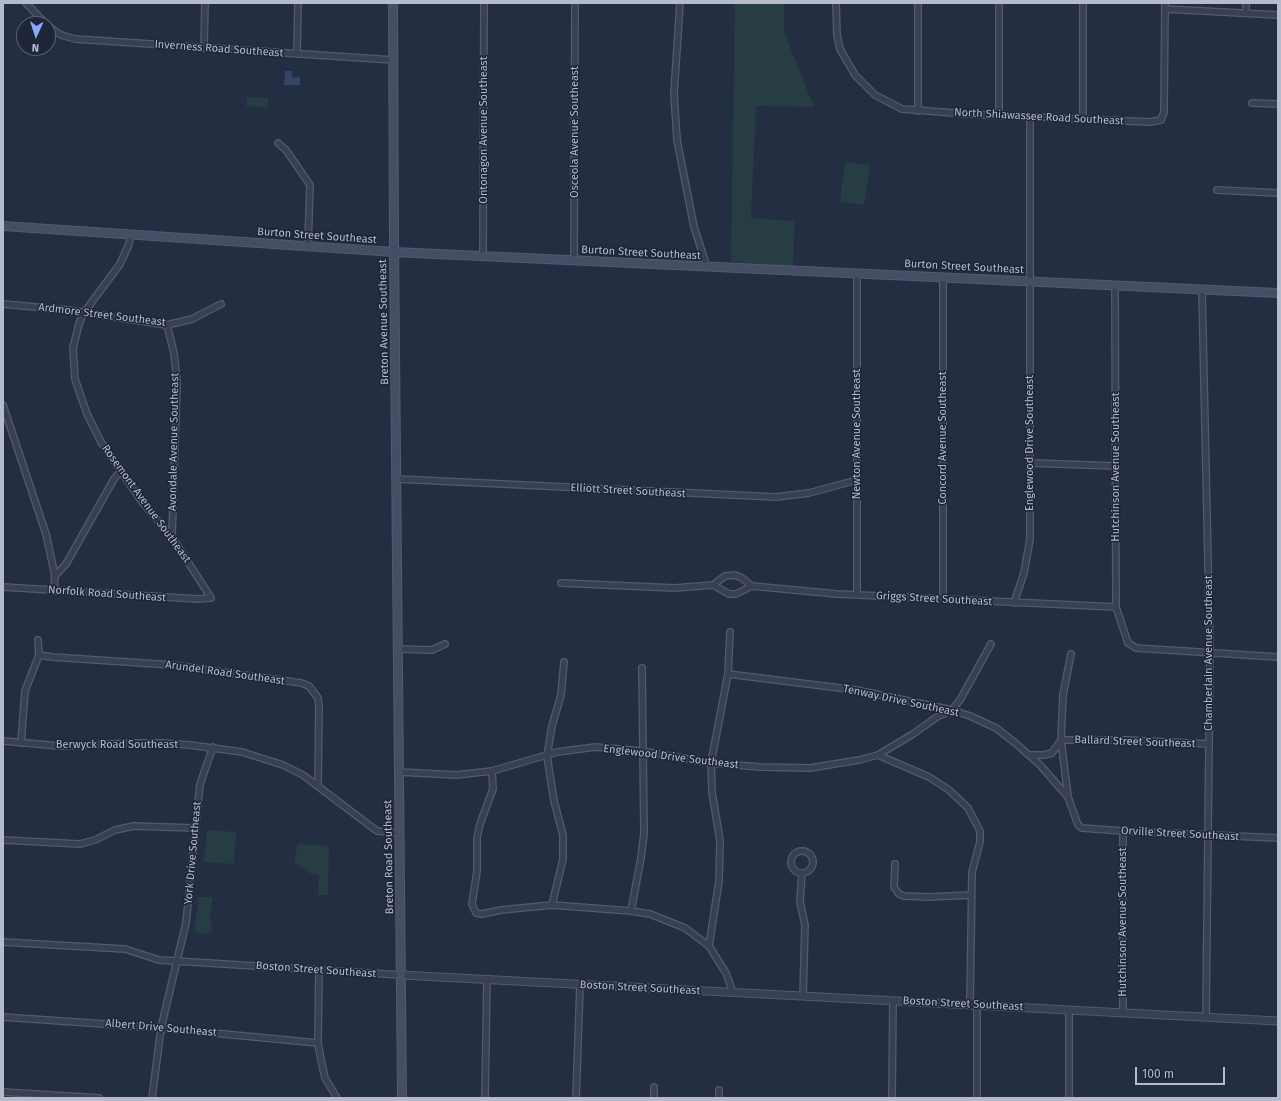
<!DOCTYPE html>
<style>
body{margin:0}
#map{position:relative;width:1281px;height:1101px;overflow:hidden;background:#232e42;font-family:"Fira Sans",sans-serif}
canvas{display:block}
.frame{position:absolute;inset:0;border:4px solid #b5bbcc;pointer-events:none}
.north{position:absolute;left:16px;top:16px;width:40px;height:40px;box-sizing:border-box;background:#1d2537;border:1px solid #5a6173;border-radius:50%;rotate:183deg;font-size:11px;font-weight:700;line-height:16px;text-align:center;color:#b5bbcc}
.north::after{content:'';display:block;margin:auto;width:14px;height:18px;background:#87aaff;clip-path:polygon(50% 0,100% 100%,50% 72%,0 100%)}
.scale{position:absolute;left:1135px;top:1067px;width:90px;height:18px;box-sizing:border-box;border:2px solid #b5bbcc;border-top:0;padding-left:5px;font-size:12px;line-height:14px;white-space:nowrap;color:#b5bbcc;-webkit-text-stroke:3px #1d2537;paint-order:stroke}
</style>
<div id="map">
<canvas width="1281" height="1101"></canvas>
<div class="frame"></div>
<div class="north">N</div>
<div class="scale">100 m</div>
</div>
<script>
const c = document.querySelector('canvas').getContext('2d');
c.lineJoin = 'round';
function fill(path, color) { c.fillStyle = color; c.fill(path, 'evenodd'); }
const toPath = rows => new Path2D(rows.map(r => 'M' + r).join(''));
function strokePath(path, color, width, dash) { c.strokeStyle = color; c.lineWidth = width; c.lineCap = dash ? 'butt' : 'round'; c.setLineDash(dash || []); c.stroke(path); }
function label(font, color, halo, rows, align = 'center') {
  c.font = font + ' "Fira Sans",sans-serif'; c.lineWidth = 3; c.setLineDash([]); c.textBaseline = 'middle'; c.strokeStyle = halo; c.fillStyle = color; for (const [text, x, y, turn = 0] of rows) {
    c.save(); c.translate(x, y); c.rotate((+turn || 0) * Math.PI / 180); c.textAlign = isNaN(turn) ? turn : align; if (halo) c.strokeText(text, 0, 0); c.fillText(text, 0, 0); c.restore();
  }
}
fill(toPath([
 [735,3,784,3,784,32,814,107,756,106,751,218,795,221,793,266,731,262],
 [247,97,268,98,268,108,246,106],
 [845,162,870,165,864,205,840,202],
 [207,830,236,832,234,864,204,862],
 [299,844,329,846,328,895,318,895,319,875,309,873,295,863,294,860,297,853,295,848],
 [199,897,213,897,210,914,212,933,202,934,194,931]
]), '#253d43');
fill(toPath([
 [285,71,292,71,292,78,300,77,300,85,284,85]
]), '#344569');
const minor = toPath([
 [26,3,46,24],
 [680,3,674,94,677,140,694,227,707,267],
 [836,3,837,35,840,49,855,75,875,95,902,109,968,114,1150,122,1161,120,1164,112,1165,3],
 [999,3,999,115],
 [1165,9,1278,15],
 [1246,13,1246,3],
 [48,26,61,35,75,39,393,60],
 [204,48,205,3],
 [297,54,298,3],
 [1252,103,1278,104],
 [918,111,918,3],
 [1083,118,1083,3],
 [278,143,286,150,310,185,308,246],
 [1217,190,1278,193],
 [483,257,484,3],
 [574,261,575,3],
 [1115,285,1116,607,1128,643,1136,648,1278,657],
 [1202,289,1210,653,1206,1017],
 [3,304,68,310,167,325,192,319,221,304],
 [167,325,174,353,177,382,172,537],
 [3,405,46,534,55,576,54,591],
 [1030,463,1116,466],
 [397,479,776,497,809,493,857,480],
 [55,576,66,564,114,479,120,472],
 [561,583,675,588,713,585,729,594,736,594,752,586,837,594,1116,607],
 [713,585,725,576,735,575,742,578,752,586],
 [3,587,198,599,211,598,172,537,142,502,101,442,87,414,75,379,73,348,79,324,83,314,120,264,129,244,131,234],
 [857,595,857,273],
 [943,599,943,277],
 [1014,603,1024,573,1030,539,1030,117],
 [397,649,432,650,445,644],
 [1071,654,1063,695,1061,740,1068,797,1078,825,1082,828,1123,831,1278,838],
 [39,655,52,657,172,665,301,683,309,686,318,698,319,707,318,785],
 [728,674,856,690,952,710,970,716,996,728,1014,742,1040,765,1068,797],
 [3,741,60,746,135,743,161,743,190,745,242,752,283,765,303,775,377,831,399,833],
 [21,743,25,691,39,655,38,640],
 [878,755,929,777,949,790,968,808,980,831,980,842,972,872,970,1005],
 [1030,755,1044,755,1052,753,1061,740,1126,740,1209,744],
 [492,771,493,789,480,824,477,838,477,871,472,904,476,913,482,914,501,910,552,905,631,911,650,914,685,928,709,946,726,973,733,993],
 [399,772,456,775,492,771,557,752,595,747,642,751,711,763,760,767,810,768,859,760,878,755,913,734,937,717,952,710,960,700,991,644],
 [3,840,80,844,95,840,115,830,134,826,194,828],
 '791 862a11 11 0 1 1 22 0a11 11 0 1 1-22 0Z',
 [895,864,894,887,899,894,904,896,929,897,971,895],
 [802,873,800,902,805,925,803,996],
 [552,905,563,859,563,835,554,801,547,756,552,726,561,695,564,662],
 [631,911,641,858,644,833,642,668],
 [3,942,125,949,159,960,401,975],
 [709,946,719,881,720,841,712,792,711,763,728,674,730,632],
 [319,970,318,1043,321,1060,325,1078,337,1098],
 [977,1005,977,1098],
 [1069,1010,1069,1098],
 [1123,1013,1123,831],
 [3,1017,161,1028,318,1043],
 [3,1092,99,1098],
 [152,1098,161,1028,186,923,200,784,213,747],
 [485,1098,487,980],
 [576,1098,580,985],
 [654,1098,654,1087],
 [719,1098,719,1090],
 [892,1098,893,1001]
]);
const tertiary = toPath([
 [401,975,1278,1021]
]);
const secondary = toPath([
 [393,3,394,242,402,1098],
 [3,226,394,252,1278,293]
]);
strokePath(minor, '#535b6c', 8);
strokePath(tertiary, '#535b6c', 9);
strokePath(secondary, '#535b6c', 10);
strokePath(minor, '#384052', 5.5);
strokePath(tertiary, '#384052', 7);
strokePath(secondary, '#454e65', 8);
label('11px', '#b5bbcc', '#1d2537', [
 ["Inverness Road Southeast",219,49,4],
 ["North Shiawassee Road Southeast",1039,117,3],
 ["Ontonagon Avenue Southeast",484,130,-90],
 ["Osceola Avenue Southeast",575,132,-90],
 ["Burton Street Southeast",317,236,4],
 ["Burton Street Southeast",641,253,3],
 ["Burton Street Southeast",964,267,3],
 ["Ardmore Street Southeast",102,315,7],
 ["Breton Avenue Southeast",384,322,-91],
 ["Newton Avenue Southeast",857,434,-90],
 ["Concord Avenue Southeast",943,438,-90],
 ["Avondale Avenue Southeast",174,442,-89],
 ["Englewood Drive Southeast",1030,443,-90],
 ["Hutchinson Avenue Southeast",1116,467,-90],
 ["Elliott Street Southeast",628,491,3],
 ["Rosemont Avenue Southeast",146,504,54],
 ["Norfolk Road Southeast",107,594,4],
 ["Griggs Street Southeast",934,599,3],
 ["Chamberlain Avenue Southeast",1209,653,-90],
 ["Arundel Road Southeast",225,673,8],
 ["Tenway Drive Southeast",901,701,12],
 ["Ballard Street Southeast",1135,742,2],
 ["Berwyck Road Southeast",117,745],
 ["Englewood Drive Southeast",671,757,7],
 ["Orville Street Southeast",1180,834,3],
 ["York Drive Southeast",193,853,-85],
 ["Breton Road Southeast",389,857,-91],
 ["Hutchinson Avenue Southeast",1123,922,-90],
 ["Boston Street Southeast",316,970,4],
 ["Boston Street Southeast",640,988,3],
 ["Boston Street Southeast",963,1004,3],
 ["Albert Drive Southeast",161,1028,5]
]);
</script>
